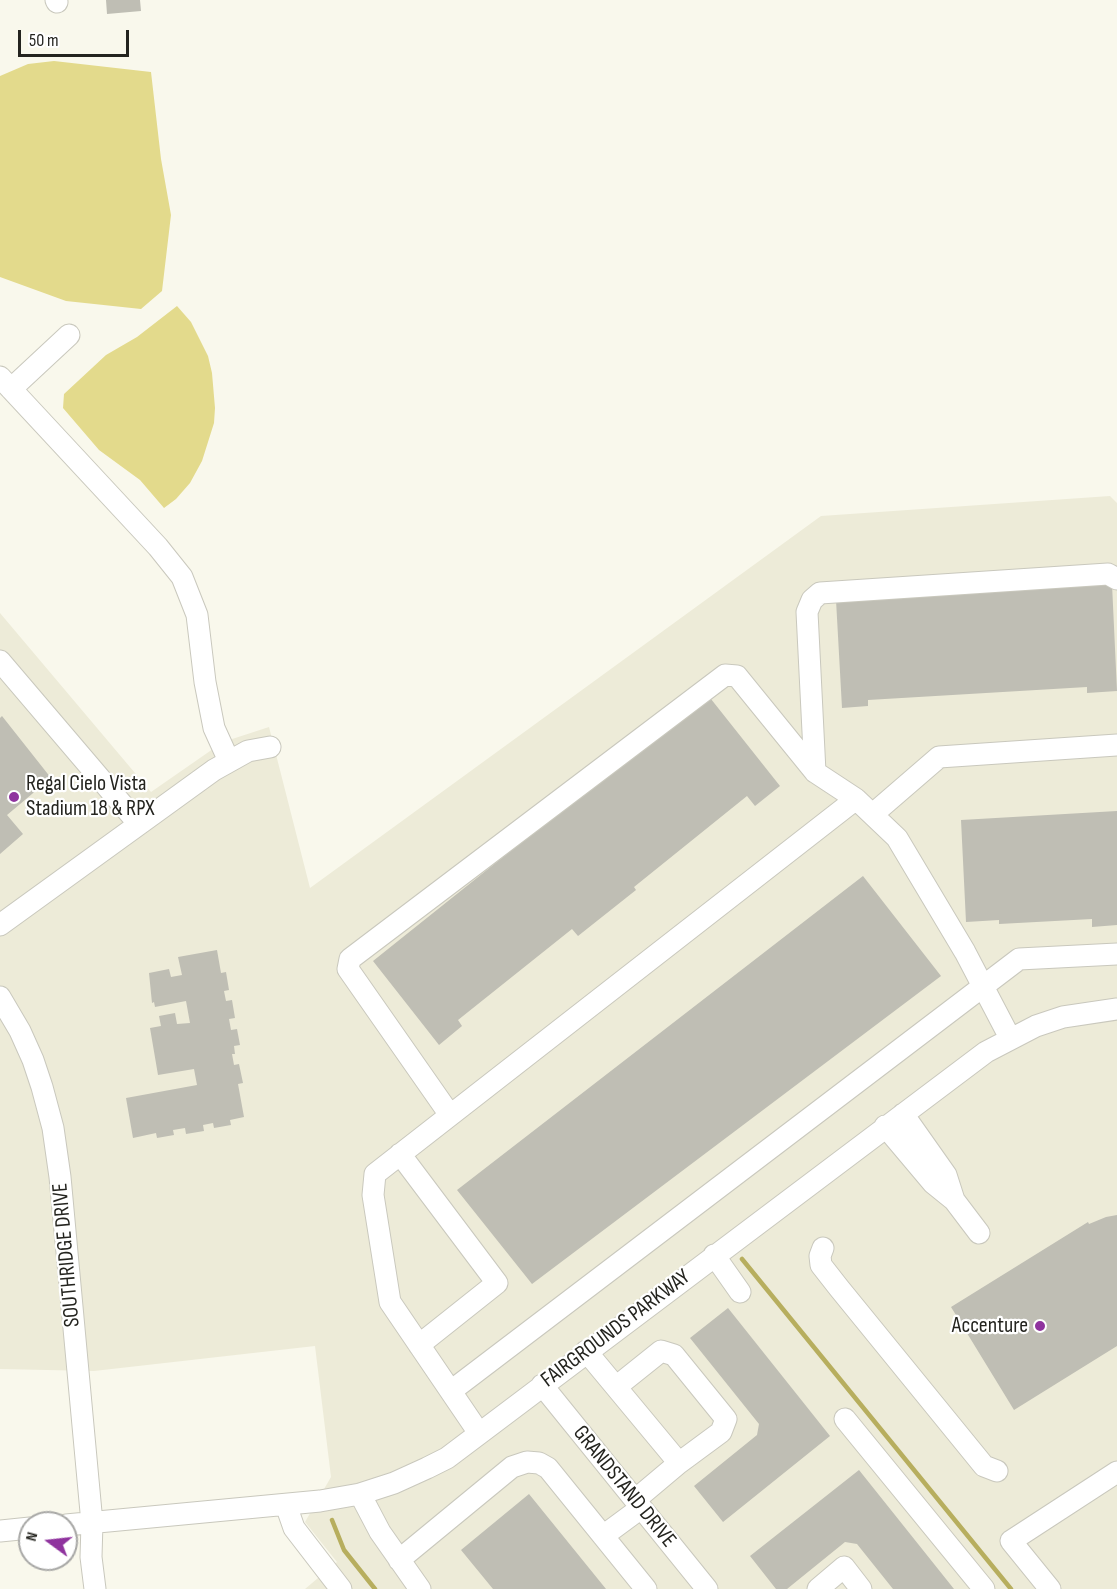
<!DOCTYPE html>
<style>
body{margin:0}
#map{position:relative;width:1117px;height:1589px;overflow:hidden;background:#f9f8ec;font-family:"Sofia Sans Condensed",sans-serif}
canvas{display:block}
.north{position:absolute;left:18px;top:1511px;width:60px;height:60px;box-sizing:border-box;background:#fff;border:2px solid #a7a7a5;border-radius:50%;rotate:285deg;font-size:16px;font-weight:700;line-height:24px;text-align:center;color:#24241f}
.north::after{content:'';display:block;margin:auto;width:21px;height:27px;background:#8f339e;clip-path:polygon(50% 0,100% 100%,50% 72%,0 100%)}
.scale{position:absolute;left:18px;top:30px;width:111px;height:27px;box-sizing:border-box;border:3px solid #24241f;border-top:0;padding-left:8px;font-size:18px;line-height:21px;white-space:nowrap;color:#24241f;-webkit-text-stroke:4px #fff;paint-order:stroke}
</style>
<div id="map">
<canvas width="1117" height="1589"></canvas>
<div class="north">N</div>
<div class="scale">50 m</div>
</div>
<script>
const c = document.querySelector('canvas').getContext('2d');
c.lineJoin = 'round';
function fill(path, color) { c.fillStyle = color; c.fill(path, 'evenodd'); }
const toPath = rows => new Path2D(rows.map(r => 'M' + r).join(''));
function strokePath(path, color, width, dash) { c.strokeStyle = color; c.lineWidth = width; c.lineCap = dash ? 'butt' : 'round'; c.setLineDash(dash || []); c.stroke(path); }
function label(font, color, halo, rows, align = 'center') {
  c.font = font + ' "Sofia Sans Condensed",sans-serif'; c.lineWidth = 4.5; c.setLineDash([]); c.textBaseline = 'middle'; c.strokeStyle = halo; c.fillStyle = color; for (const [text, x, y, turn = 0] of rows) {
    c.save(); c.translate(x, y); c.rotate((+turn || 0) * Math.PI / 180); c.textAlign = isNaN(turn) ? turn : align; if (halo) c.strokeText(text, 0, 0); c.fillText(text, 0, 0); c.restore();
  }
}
fill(toPath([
 [1110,496,1117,503,1117,1589,305,1589,337,1562,305,1522,331,1477,315,1346,94,1371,0,1369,0,613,151,792,223,742,269,727,310,888,821,516]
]), '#edebd8');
fill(toPath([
 [54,61,151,72,161,159,171,215,162,291,141,309,66,301,0,277,0,76,28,64],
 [177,306,191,322,208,356,212,373,215,408,214,423,202,461,190,483,176,499,164,508,140,480,99,450,63,408,64,394,106,355,137,337]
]), '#e3da8c');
strokePath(toPath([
 [742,1259,1011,1589],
 [332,1520,344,1550,375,1589]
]), '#b7ae5e', 4.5);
fill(toPath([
 [106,0,140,0,141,11,107,14],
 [1112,584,1117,691,1087,693,1087,687,868,700,868,706,842,708,836,600],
 [707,694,780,786,755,806,747,796,634,887,636,890,578,936,572,929,458,1020,462,1026,439,1045,373,961],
 [2,716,51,778,7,815,23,834,0,854,0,718],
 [1117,811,1117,925,1092,927,1092,919,999,924,999,920,966,922,961,820],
 [863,876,941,976,532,1284,457,1190],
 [217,950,221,973,226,972,229,990,224,991,226,1001,232,1000,235,1018,229,1019,231,1030,237,1029,240,1045,234,1046,235,1054,232,1054,234,1065,239,1064,243,1083,238,1084,244,1117,230,1120,231,1125,214,1128,213,1123,203,1125,204,1131,186,1134,185,1128,173,1130,174,1135,157,1138,156,1133,133,1138,126,1098,197,1085,194,1069,158,1075,150,1028,161,1026,159,1016,175,1013,177,1024,190,1023,186,1001,155,1007,154,1002,152,1003,149,973,169,969,171,977,182,975,178,957],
 [1117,1215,1117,1346,1014,1410,951,1307,1088,1222,1089,1224,1106,1217],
 [728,1308,830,1436,723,1522,694,1486,757,1435,759,1424,690,1338],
 [859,1470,954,1589,893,1589,857,1544,845,1542,787,1589,776,1589,750,1556],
 [529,1494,606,1589,493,1589,461,1550]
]), '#bfbeb4');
const minor = toPath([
 [56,0,57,2],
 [0,377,158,547,182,577,197,615,205,682,214,728,229,761],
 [11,389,69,335],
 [0,661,138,823],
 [856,799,815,772,807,612,812,600,820,593,1108,574,1117,579],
 [873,814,939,757,1117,745],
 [0,925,214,770,248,751,270,747],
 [0,997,20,1031,33,1060,42,1087,53,1128,60,1177,92,1523,91,1557,95,1589],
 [903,1114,946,1175,954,1200],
 [450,1115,348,969,350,959,725,675,737,676,815,772],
 [885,1126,933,1183,954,1200,979,1233],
 [400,1154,497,1283,419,1345],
 [823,1248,820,1256,821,1265,839,1288,984,1466,997,1471],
 [714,1255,740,1292],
 [586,1351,679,1463,635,1500],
 [542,1385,707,1589],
 [616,1387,661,1351,674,1355,726,1419,721,1432,679,1463],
 [451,1391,1019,959,1117,954],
 [845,1419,984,1589],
 [479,1433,390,1302,373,1195,375,1174,856,799,897,838,965,952,1010,1038],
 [360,1494,380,1532,420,1589],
 [286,1505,294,1528,341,1589],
 [66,1525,320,1501,360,1494,394,1483,427,1468,447,1458,986,1052,1036,1026,1063,1017,1117,1009],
 [0,1531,30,1528],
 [603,1536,641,1508],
 [399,1560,512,1467,527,1462,539,1463,548,1468,646,1589],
 [818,1589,844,1567,861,1589],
 [1050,1589,1011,1541,1117,1472]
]);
strokePath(minor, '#c9c8bd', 23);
strokePath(minor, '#fff', 21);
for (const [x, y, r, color] of [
 [14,797,6,"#8f339e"],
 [1040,1326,6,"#8f339e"]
]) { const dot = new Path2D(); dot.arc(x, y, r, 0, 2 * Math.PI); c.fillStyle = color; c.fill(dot); strokePath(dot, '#fff', 2); }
label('22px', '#24241f', '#fff', [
 ["Regal Cielo Vista",26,784],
 ["Stadium 18 & RPX",26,809],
 ["Accenture",1028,1326,"right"]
], 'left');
label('22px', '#24241f', '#fff', [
 ["SOUTHRIDGE DRIVE",67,1255,-95],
 ["FAIRGROUNDS PARKWAY",616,1329,-37],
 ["GRANDSTAND DRIVE",624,1487,51]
]);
</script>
